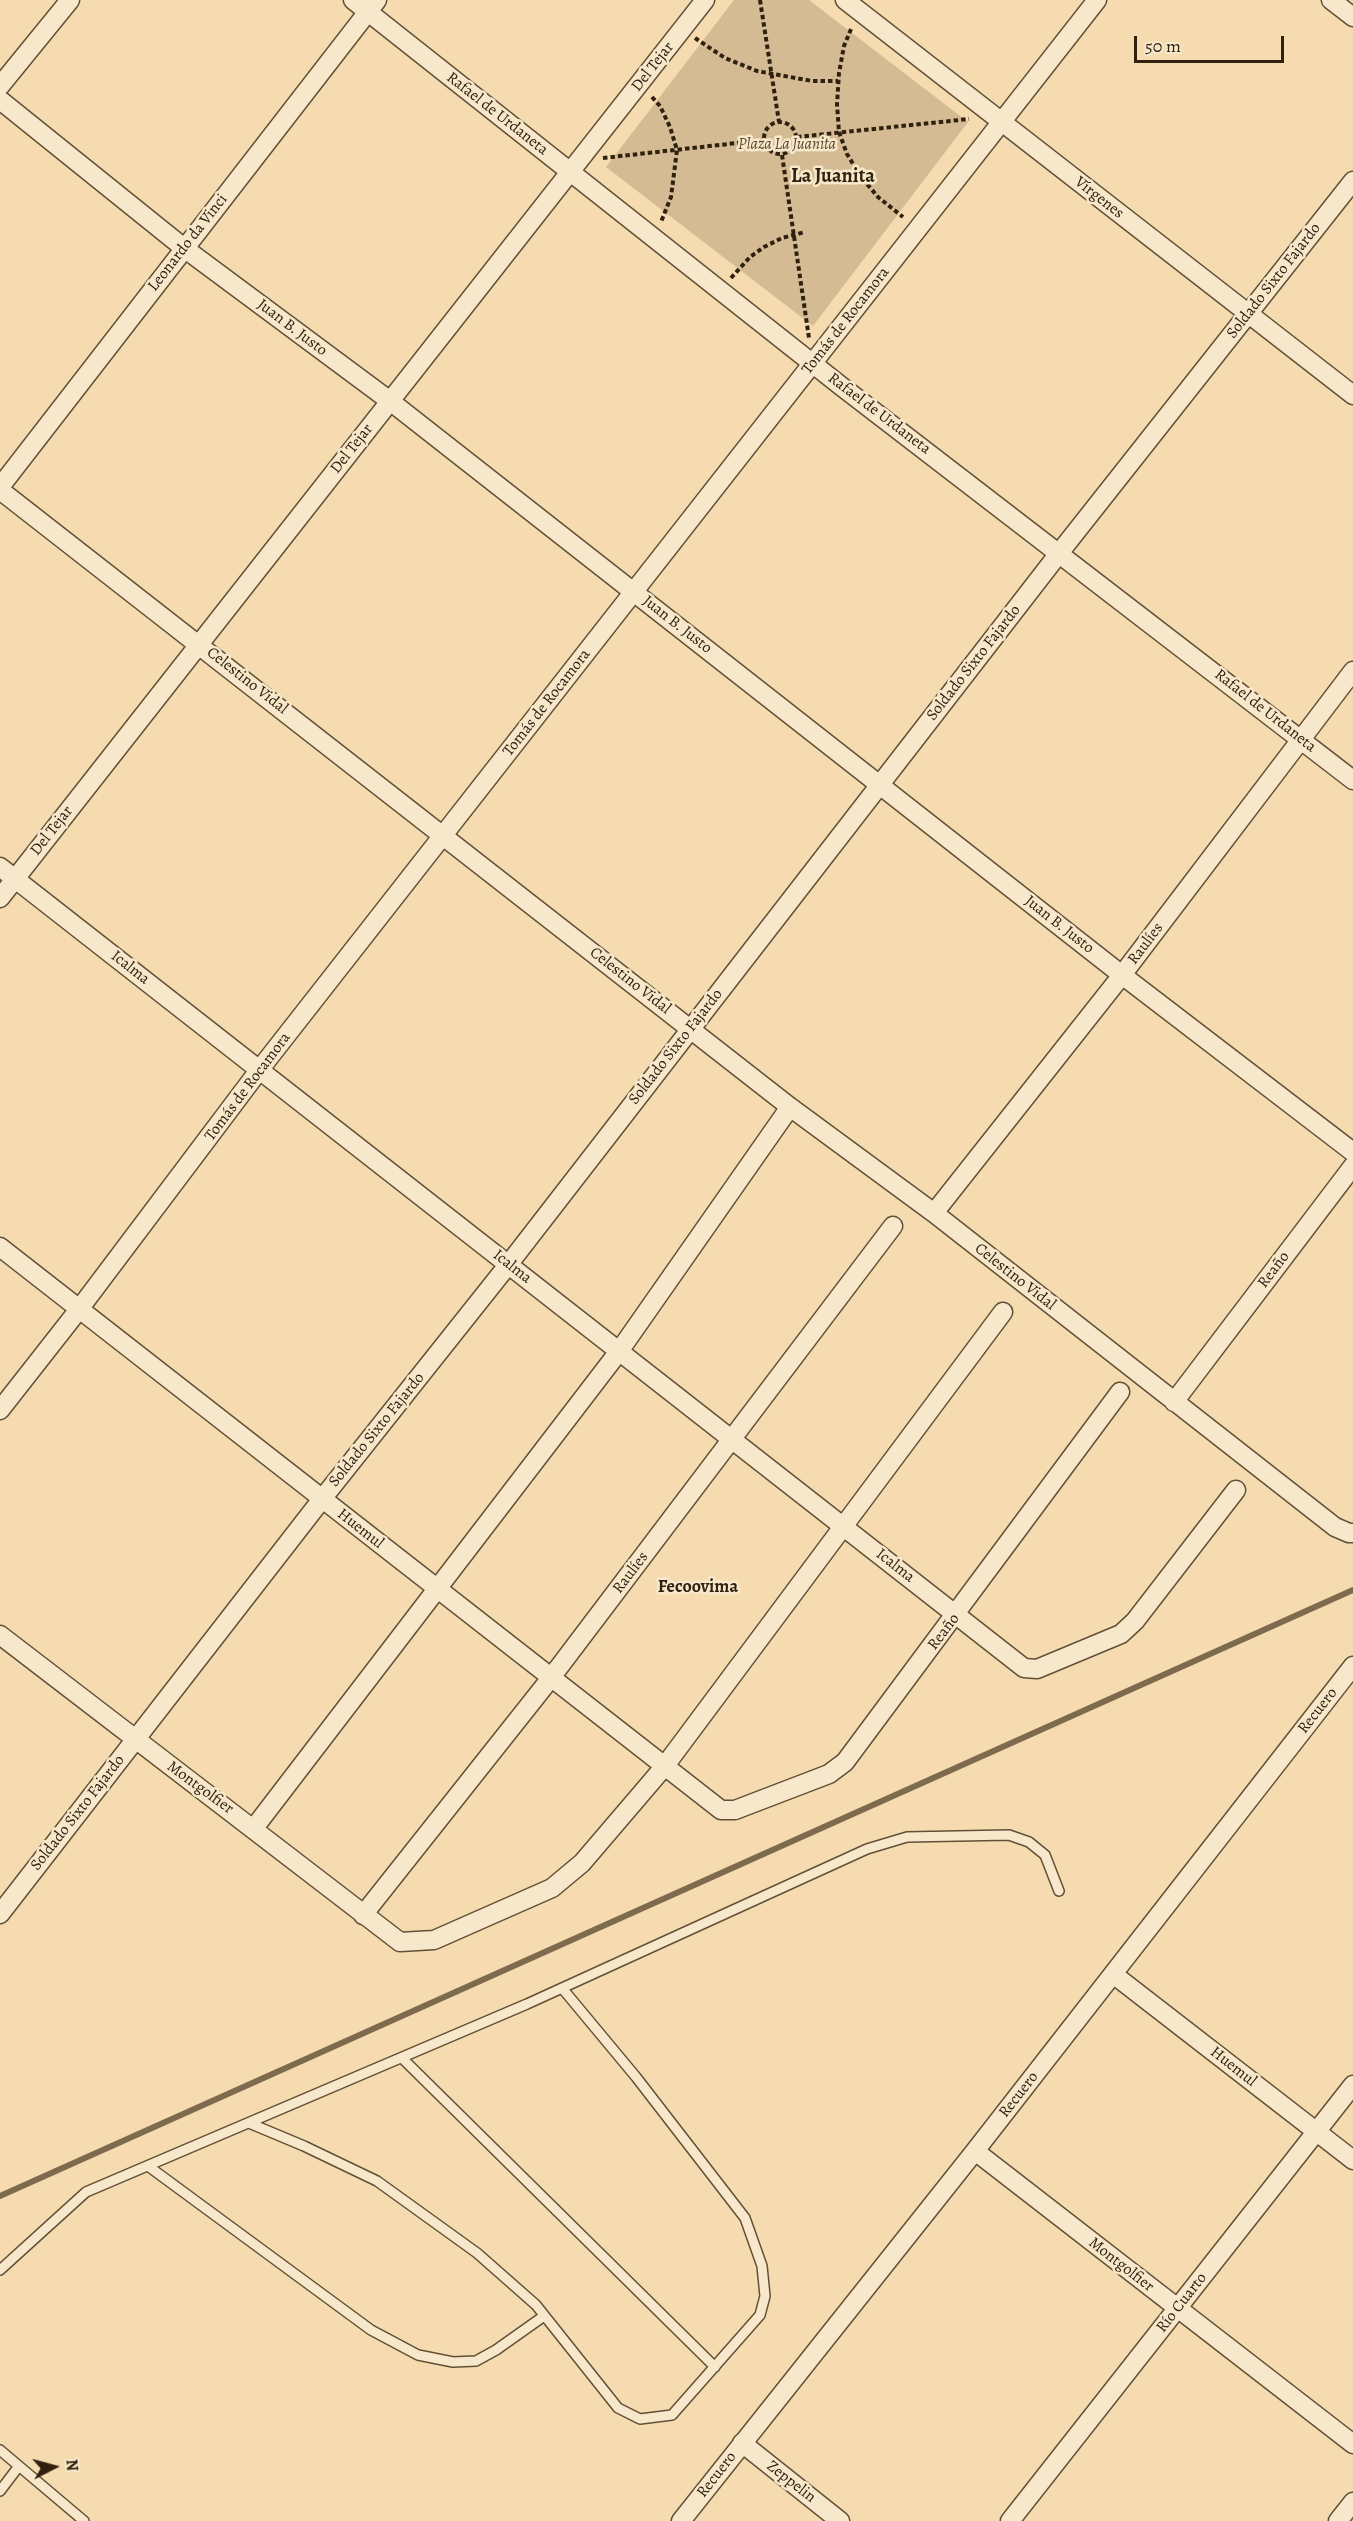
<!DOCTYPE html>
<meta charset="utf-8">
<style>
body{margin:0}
#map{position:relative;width:1353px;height:2521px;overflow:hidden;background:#f5dbaf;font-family:Alegreya,serif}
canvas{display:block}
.north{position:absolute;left:24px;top:2437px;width:60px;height:60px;-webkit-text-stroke:4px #f8e8cb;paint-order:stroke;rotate:84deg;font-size:16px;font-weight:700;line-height:24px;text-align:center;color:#30210e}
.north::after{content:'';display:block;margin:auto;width:21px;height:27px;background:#30210e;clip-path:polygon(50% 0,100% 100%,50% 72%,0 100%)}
.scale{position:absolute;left:1134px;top:36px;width:150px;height:27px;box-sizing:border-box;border:3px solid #30210e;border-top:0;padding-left:8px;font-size:18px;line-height:21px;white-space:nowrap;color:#30210e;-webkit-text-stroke:4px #f8e8cb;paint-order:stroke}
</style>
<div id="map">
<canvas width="1353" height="2521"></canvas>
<div class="north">N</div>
<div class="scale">50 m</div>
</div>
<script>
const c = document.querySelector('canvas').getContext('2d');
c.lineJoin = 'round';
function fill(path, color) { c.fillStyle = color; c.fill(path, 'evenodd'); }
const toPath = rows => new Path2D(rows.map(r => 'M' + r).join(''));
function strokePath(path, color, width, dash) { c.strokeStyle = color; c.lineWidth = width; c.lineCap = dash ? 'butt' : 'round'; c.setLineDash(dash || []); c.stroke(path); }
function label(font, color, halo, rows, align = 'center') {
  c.font = font + ' Alegreya,serif'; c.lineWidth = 5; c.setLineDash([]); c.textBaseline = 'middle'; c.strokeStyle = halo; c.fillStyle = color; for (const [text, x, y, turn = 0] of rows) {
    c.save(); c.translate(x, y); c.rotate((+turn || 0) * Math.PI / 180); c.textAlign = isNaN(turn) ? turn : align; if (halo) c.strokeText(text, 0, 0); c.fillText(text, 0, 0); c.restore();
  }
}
fill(toPath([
 [734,0,809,0,968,122,813,326,606,167]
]), '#d4bb94');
strokePath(toPath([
 [0,2196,1353,1590]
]), '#7e6b4e', 6);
const lane = toPath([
 [402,2058,715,2367],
 [249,2123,304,2146,377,2181,477,2253,536,2305,618,2408,640,2419,672,2415,760,2315,765,2296,762,2266,745,2218,636,2077,562,1988],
 [148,2166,371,2330,418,2355,453,2362,476,2361,496,2350,544,2316],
 [0,2270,86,2192,527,2004,867,1849,907,1837,1009,1835,1029,1842,1045,1855,1059,1891],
 [0,2450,84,2521],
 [0,2491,19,2466]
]);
const street = toPath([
 [353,0,841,386,1353,780],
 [845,0,1353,395],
 [1331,0,1353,17],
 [0,86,70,0],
 [0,100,184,248,390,401,1122,975,1353,1152],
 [0,487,377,0],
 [0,490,790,1107,934,1213,1335,1527,1349,1533,1353,1533],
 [0,867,1024,1668,1037,1669,1121,1634,1135,1621,1236,1490],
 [0,898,705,0],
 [934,1213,1122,975,1353,671],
 [0,1247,721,1810,735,1810,829,1774,845,1762,1120,1392],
 [1174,1402,1353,1166],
 [0,1410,80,1308,260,1069,1097,0],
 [0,1635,400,1942,434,1940,552,1888,582,1863,664,1767,1003,1312],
 [254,1828,620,1350,790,1107],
 [0,1914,322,1499,508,1265,1060,552,1353,181],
 [363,1915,550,1679,893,1226],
 [1113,1974,1353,2160],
 [975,2151,1353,2444],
 [742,2443,840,2521],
 [681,2521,975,2151,1353,1666],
 [1010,2521,1353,2085],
 [1338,2521,1353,2502]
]);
strokePath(lane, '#615036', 12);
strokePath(street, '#615036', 21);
strokePath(toPath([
 [760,0,779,122],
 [851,29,844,46,839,73,837,104,839,132,847,154,861,177,878,197,903,217],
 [695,38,725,58,757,71,812,81,838,81],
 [652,97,660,106,670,127,677,150,671,197,661,222],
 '764 138a16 16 0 1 1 32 0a16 16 0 1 1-32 0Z',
 [797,137,969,119],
 [782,155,809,338],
 [603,158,764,140],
 [731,278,750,257,764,247,782,238,805,232]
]), '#30210e', 4, [4.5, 3]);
strokePath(lane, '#f8e8cb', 9);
strokePath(street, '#f8e8cb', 18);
label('16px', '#30210e', '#f8e8cb', [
 ["Del Tejar",653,67,-52],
 ["Rafael de Urdaneta",497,114,38],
 ["Vírgenes",1099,198,38],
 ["Leonardo da Vinci",188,243,-52],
 ["Soldado Sixto Fajardo",1274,281,-52],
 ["Tomás de Rocamora",846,321,-52],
 ["Juan B. Justo",292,328,37],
 ["Rafael de Urdaneta",879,414,37],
 ["Del Tejar",352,449,-52],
 ["Juan B. Justo",677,625,38],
 ["Soldado Sixto Fajardo",974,663,-52],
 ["Celestino Vidal",247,681,38],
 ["Tomás de Rocamora",547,703,-52],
 ["Rafael de Urdaneta",1265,711,38],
 ["Del Tejar",52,831,-52],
 ["Juan B. Justo",1059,925,38],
 ["Raulíes",1146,944,-53],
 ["Icalma",130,968,38],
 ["Celestino Vidal",630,981,38],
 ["Soldado Sixto Fajardo",676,1047,-52],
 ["Tomás de Rocamora",248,1087,-53],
 ["Icalma",512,1267,38],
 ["Reaño",1274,1270,-53],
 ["Celestino Vidal",1015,1277,38],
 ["Soldado Sixto Fajardo",377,1430,-51],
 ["Huemul",360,1529,38],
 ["Icalma",895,1566,38],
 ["Raulíes",631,1573,-53],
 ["Reaño",944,1632,-53],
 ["Recuero",1318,1711,-52],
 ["Montgolfier",200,1788,36],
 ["Soldado Sixto Fajardo",78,1813,-52],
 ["Huemul",1233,2067,38],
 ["Recuero",1019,2095,-52],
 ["Montgolfier",1121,2265,38],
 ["Río Cuarto",1182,2303,-52],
 ["Recuero",717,2475,-52],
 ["Zeppelin",791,2482,38]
]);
label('italic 16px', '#594830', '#f8e8cb', [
 ["Plaza La Juanita",787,145]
]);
label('bold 18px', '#30210e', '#f8e8cb', [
 ["Fecoovima",698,1588]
]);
label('bold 20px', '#30210e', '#f8e8cb', [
 ["La Juanita",833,177]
]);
</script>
